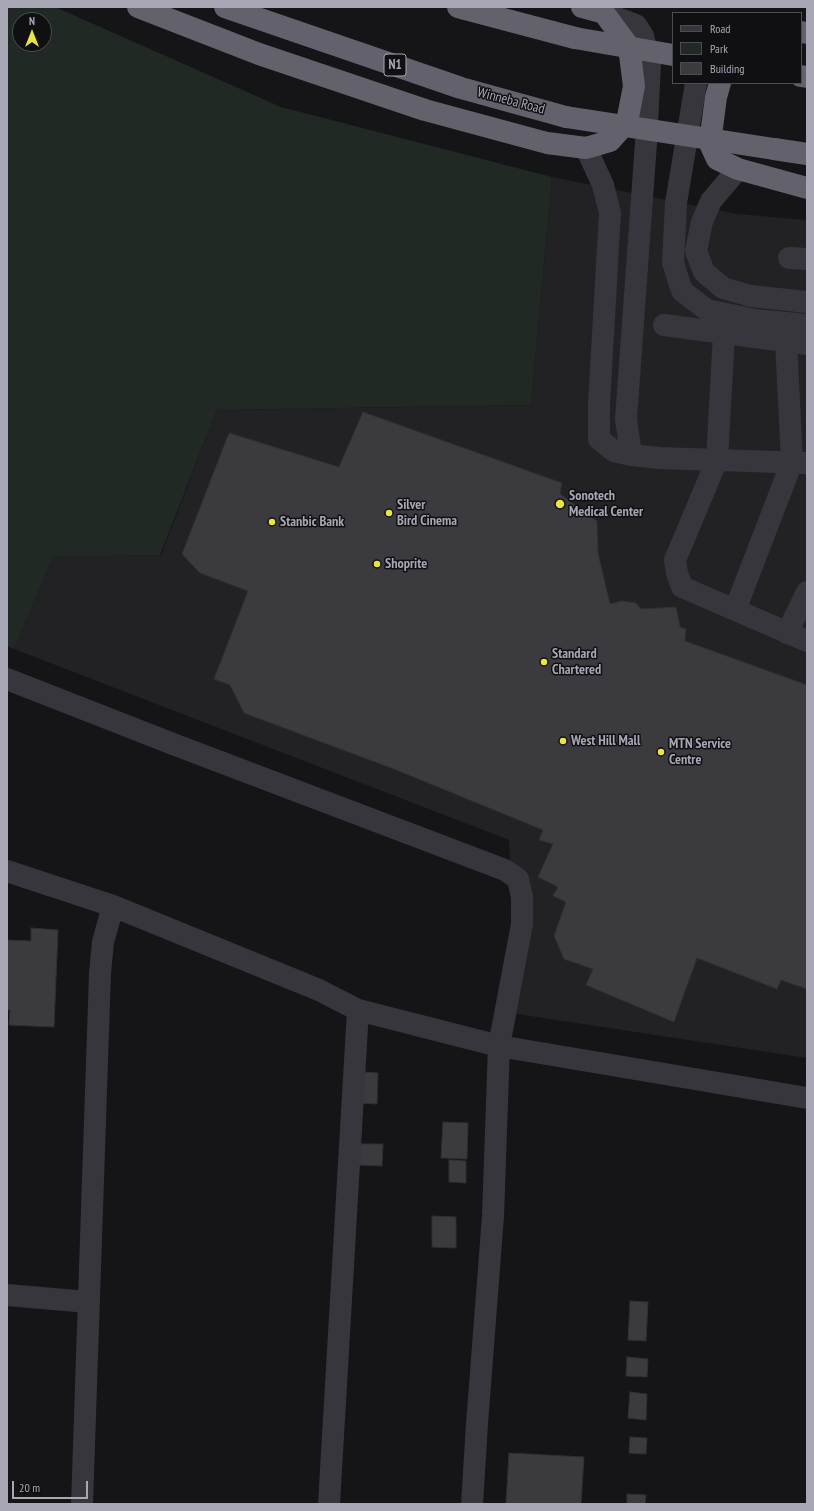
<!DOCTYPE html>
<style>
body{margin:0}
#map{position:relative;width:814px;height:1511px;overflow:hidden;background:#151517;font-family:"PT Sans Narrow",sans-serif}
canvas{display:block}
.frame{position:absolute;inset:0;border:8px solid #a7a7b6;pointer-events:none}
.legend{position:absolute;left:672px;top:12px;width:130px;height:72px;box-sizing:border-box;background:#101012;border:1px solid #4c4c54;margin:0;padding:5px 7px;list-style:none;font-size:12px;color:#a7a7b6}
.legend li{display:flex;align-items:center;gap:8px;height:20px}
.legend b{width:20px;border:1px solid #4c4c54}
.north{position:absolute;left:12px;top:12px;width:40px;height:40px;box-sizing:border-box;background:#101012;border:1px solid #4c4c54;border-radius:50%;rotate:0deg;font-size:11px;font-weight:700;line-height:16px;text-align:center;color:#a7a7b6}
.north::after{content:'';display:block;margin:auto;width:14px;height:18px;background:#ece638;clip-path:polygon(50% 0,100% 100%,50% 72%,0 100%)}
.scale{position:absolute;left:12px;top:1481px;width:76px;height:18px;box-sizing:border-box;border:2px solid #a7a7b6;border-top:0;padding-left:5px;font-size:12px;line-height:14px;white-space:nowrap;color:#a7a7b6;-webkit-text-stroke:3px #101012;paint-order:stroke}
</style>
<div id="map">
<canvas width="814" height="1511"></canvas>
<div class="frame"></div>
<ul class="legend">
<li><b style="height:5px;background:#37363c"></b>Road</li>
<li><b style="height:11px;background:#212925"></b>Park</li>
<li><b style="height:11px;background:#3b3a3e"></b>Building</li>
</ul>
<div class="north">N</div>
<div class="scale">20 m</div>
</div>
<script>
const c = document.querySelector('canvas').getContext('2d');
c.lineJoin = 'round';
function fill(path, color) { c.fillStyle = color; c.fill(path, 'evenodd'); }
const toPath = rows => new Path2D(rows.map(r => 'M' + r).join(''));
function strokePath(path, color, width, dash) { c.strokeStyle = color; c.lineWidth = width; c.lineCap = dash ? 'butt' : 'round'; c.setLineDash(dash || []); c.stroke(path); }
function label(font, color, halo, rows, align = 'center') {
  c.font = font + ' "PT Sans Narrow",sans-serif'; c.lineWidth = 3; c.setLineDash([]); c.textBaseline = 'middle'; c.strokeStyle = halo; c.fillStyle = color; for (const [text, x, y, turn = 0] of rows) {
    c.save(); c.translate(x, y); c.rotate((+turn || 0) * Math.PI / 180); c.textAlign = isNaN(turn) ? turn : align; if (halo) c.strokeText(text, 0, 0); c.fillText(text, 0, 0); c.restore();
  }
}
fill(toPath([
 [552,177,737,214,807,220,807,1058,517,1014,509,840,14,649,53,557,161,555,217,410,531,405]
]), '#222124');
fill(toPath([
 [7,7,55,7,281,107,552,177,531,405,217,410,160,555,53,557,14,649,7,646],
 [20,20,44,20,44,44,20,44]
]), '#212925');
const building = toPath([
 [363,412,562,483,560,494,597,521,598,553,610,604,622,601,636,603,641,609,676,607,680,627,686,629,685,641,807,685,807,989,781,980,777,989,697,958,674,1022,586,985,593,969,564,959,554,936,566,902,553,896,558,887,538,877,553,844,539,840,543,830,394,769,244,713,230,685,214,679,248,591,200,573,182,554,229,433,339,467,363,412],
 [31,928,58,930,54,1027,9,1025,10,1010,7,1010,7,940,31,941,31,928],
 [362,1072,378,1073,377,1104,361,1103,362,1072],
 [443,1122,468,1123,467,1159,441,1158,443,1122],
 [360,1144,383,1144,382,1166,359,1165,360,1144],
 [449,1160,466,1161,466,1183,449,1182,449,1160],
 [432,1216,456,1217,456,1248,432,1247,432,1216],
 [630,1301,648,1302,646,1341,628,1340,630,1301],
 [627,1357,648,1359,647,1377,626,1376,627,1357],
 [630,1392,647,1394,646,1420,628,1418,630,1392],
 [630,1437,647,1438,646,1454,629,1453,630,1437],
 [509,1453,584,1457,581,1504,506,1504,509,1453],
 [627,1494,646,1495,645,1504,627,1504,627,1494]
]);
fill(building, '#3b3a3e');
strokePath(building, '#302f33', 1);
strokePath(toPath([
 [604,13,636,25,643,36,650,64,646,143,626,419,631,455],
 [696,83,676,203,673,263,682,291,707,310,755,320,807,325],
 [586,148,603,185,610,213,599,403,599,439,614,451,631,455,659,458,807,463],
 [738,169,711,201,702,222,696,251,704,272,723,288,751,296,807,302],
 [789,258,807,259],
 [664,325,807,344],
 [724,333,717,460,675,560,677,573,682,587,807,641],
 [735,610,792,462,786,341],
 [787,633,807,592],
 [7,679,173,744,505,870,518,879,522,897,522,924,499,1046,493,1216,477,1424,472,1504],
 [7,871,113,906,319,990,358,1010,499,1046,807,1098],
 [7,1295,88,1302],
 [82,1504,100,973,103,942,113,906],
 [329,1504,358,1010]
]), '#37363c', 22);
strokePath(toPath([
 [138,7,259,54,425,110,547,143,586,148,610,141,627,122,634,86,629,47,604,13,582,7],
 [225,7,461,88,566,117],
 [458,7,575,38],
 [801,32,807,33],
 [801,76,807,77],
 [720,83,716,97,711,135,711,146,717,159,738,169,807,188],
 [774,149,807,154]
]), '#63626c', 22);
strokePath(toPath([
 [575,38,673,55],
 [566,117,774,149]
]), '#63626c', 22);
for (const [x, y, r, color] of [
 [560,504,5,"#ece638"],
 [389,513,4,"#ece638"],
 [272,522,4,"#ece638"],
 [377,564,4,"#ece638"],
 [544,662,4,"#ece638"],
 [563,741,4,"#ece638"],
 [661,752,4,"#ece638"]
]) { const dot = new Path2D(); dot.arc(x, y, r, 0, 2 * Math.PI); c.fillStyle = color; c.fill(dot); strokePath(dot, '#101012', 1.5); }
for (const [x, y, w] of [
 [395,65,22]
]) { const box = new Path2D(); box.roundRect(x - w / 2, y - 11, w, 22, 3); c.fillStyle = '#101012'; c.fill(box); strokePath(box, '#a7a7b6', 1); }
label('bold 13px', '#a7a7b6', null, [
 ["N1",395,65]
]);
label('14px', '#a7a7b6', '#101012', [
 ["Winneba Road",511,101,15]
]);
label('bold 14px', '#a7a7b6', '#101012', [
 ["Sonotech",569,496],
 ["Medical Center",569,512],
 ["Silver",397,505],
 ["Bird Cinema",397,521],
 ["Stanbic Bank",280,522],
 ["Shoprite",385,564],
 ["Standard",552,654],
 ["Chartered",552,670],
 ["West Hill Mall",571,741],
 ["MTN Service",669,744],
 ["Centre",669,760]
], 'left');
</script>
